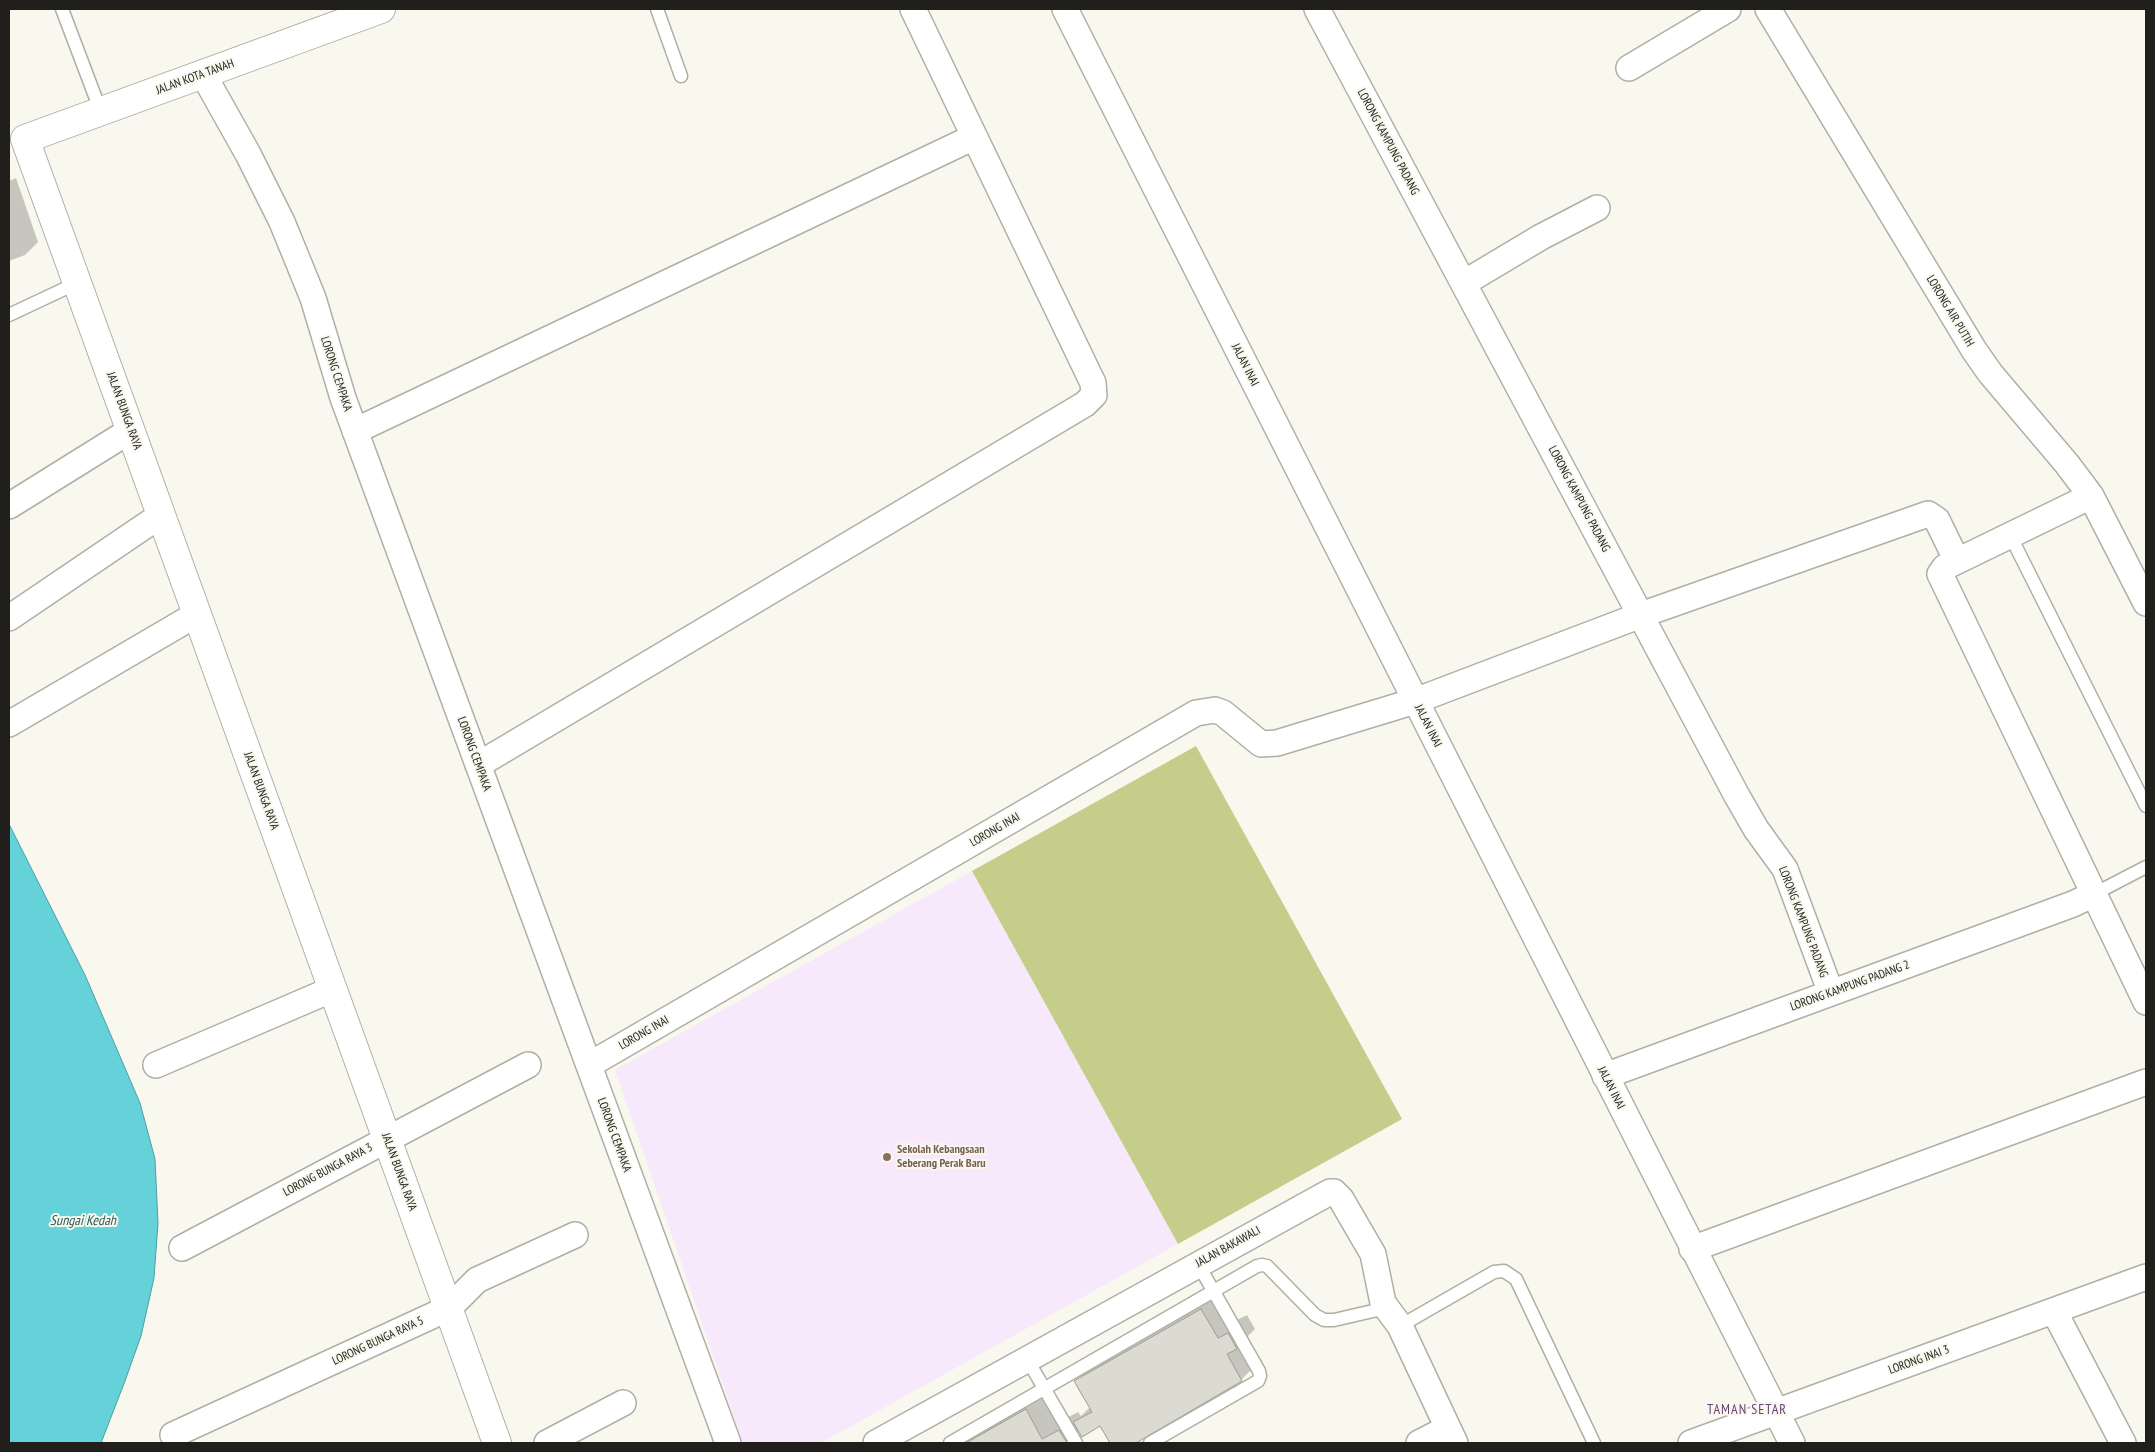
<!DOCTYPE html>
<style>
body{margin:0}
#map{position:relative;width:2155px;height:1452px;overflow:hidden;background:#f9f8ee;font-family:"PT Sans Narrow",sans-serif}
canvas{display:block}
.frame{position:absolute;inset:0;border:10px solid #201f1c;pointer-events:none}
</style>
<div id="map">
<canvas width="2155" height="1452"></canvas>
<div class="frame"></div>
</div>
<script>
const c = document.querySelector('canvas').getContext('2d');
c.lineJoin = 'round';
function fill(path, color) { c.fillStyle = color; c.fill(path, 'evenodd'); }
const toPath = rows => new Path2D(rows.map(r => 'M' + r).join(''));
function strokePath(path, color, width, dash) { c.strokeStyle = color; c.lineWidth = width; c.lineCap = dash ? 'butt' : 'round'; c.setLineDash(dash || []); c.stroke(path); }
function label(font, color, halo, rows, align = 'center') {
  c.font = font + ' "PT Sans Narrow",sans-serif'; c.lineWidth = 4; c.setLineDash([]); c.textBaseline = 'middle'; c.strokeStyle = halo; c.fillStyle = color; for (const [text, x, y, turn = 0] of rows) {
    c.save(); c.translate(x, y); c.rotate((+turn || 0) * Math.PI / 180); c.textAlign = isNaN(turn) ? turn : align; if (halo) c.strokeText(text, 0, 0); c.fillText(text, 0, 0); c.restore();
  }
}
fill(toPath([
 [972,871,1178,1244,821,1443,743,1443,615,1070]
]), '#f7e8fb');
fill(toPath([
 [1196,746,1402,1119,1178,1244,972,871]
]), '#c4cd89');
const water = toPath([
 [9,824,85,975,140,1103,155,1159,158,1223,154,1278,141,1336,125,1381,101,1443,9,1443,9,824]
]);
fill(water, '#65d2d9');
strokePath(water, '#509ca0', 1);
fill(toPath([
 [16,178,38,242,25,255,9,261,9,181],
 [1220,1291,1237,1320,1247,1315,1255,1329,1247,1337,1260,1361,1241,1380,1133,1443,1111,1443,1101,1425,1080,1430,1072,1438,1075,1443,951,1443,1045,1391,1061,1421,1078,1412,1081,1416,1090,1407,1076,1381,1095,1362]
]), '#0003');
const building = toPath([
 [1201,1309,1218,1338,1228,1333,1237,1349,1227,1354,1242,1381,1136,1443,1110,1443,1100,1426,1082,1437,1073,1422,1092,1412,1074,1381,1201,1309],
 [1026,1409,1042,1439,1059,1430,1067,1443,966,1443,1026,1409]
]);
fill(building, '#dcdbd1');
strokePath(building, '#9d9b92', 1);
const service = toPath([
 [62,9,101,112],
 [657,9,681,76],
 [9,315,77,283],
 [2010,535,2146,806],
 [2094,894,2146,867],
 [1400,1326,1494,1272,1504,1271,1516,1279,1594,1443],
 [1027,1359,1076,1443],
 [950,1443,1257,1266,1262,1265,1267,1266,1315,1315,1324,1320,1334,1320,1386,1308],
 [1150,1443,1258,1381,1260,1376,1259,1371,1198,1264]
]);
const minor = toPath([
 [1065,9,1792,1443],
 [1317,9,1737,796,1756,829,1785,869,1831,993],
 [1768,9,1974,350,1990,373,2067,464,2091,496,2146,603],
 [1629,68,1728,9],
 [203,74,248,154,282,222,313,298,343,398,728,1443],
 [1464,283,1541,237,1597,208],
 [355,431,974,137],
 [2091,496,1945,567,1940,574,2146,1002],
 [9,506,131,430],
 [9,618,161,515],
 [9,724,197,614],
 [478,765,1085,404,1094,395,1093,383,913,9],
 [156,1065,333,989],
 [589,1065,1196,713,1215,710,1223,713,1261,744,1277,743,1415,701,1641,615,1928,514,1937,520,1957,561],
 [1605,1076,2073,904,2094,894],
 [182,1248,528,1065],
 [1692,1249,2146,1082],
 [2054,1311,2123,1443],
 [173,1435,449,1308,477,1280,575,1235],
 [547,1443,623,1403],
 [876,1443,1330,1192,1334,1192,1341,1199,1373,1254,1383,1303,1400,1326,1455,1443],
 [1419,1443,1448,1428],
 [1691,1443,2146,1277]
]);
const tertiary = toPath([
 [381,9,25,139,497,1443]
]);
strokePath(service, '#b0afa5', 15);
strokePath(minor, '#b0afa5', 28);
strokePath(tertiary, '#b0afa5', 30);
strokePath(service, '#fff', 12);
strokePath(minor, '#fff', 25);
strokePath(tertiary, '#fff', 28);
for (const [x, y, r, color] of [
 [887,1157,5,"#8d6e63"]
]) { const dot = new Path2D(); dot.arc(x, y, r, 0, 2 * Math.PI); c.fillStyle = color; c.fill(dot); strokePath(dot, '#f9f8ee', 2); }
label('12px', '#201f1c', '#f9f8ee', [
 ["JALAN KOTA TANAH",195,77,-20],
 ["LORONG KAMPUNG PADANG",1388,142,62],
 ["LORONG AIR PUTIH",1950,311,59],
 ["JALAN INAI",1245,365,63],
 ["LORONG CEMPAKA",336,374,72],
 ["JALAN BUNGA RAYA",124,411,70],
 ["LORONG KAMPUNG PADANG",1579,499,62],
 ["JALAN INAI",1428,726,63],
 ["LORONG CEMPAKA",474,754,70],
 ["JALAN BUNGA RAYA",261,791,70],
 ["LORONG INAI",995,830,-30],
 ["LORONG KAMPUNG PADANG",1803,922,69],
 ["LORONG KAMPUNG PADANG 2",1850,986,-20],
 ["LORONG INAI",644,1033,-30],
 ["JALAN INAI",1611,1088,63],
 ["LORONG CEMPAKA",614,1135,70],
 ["LORONG BUNGA RAYA 3",328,1170,-28],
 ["JALAN BUNGA RAYA",399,1172,70],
 ["JALAN BAKAWALI",1228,1247,-29],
 ["LORONG BUNGA RAYA 5",378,1341,-25],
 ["LORONG INAI 3",1919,1360,-20]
]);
label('bold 12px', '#785e54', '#f9f8ee', [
 ["Sekolah Kebangsaan",897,1150],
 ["Seberang Perak Baru",897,1164]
], 'left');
label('italic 14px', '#2b5b5e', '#f9f8ee', [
 ["Sungai Kedah",83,1221]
]);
c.letterSpacing = '1px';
label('14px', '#6c4177', '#f9f8ee', [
 ["TAMAN SETAR",1747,1410]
]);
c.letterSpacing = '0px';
</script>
